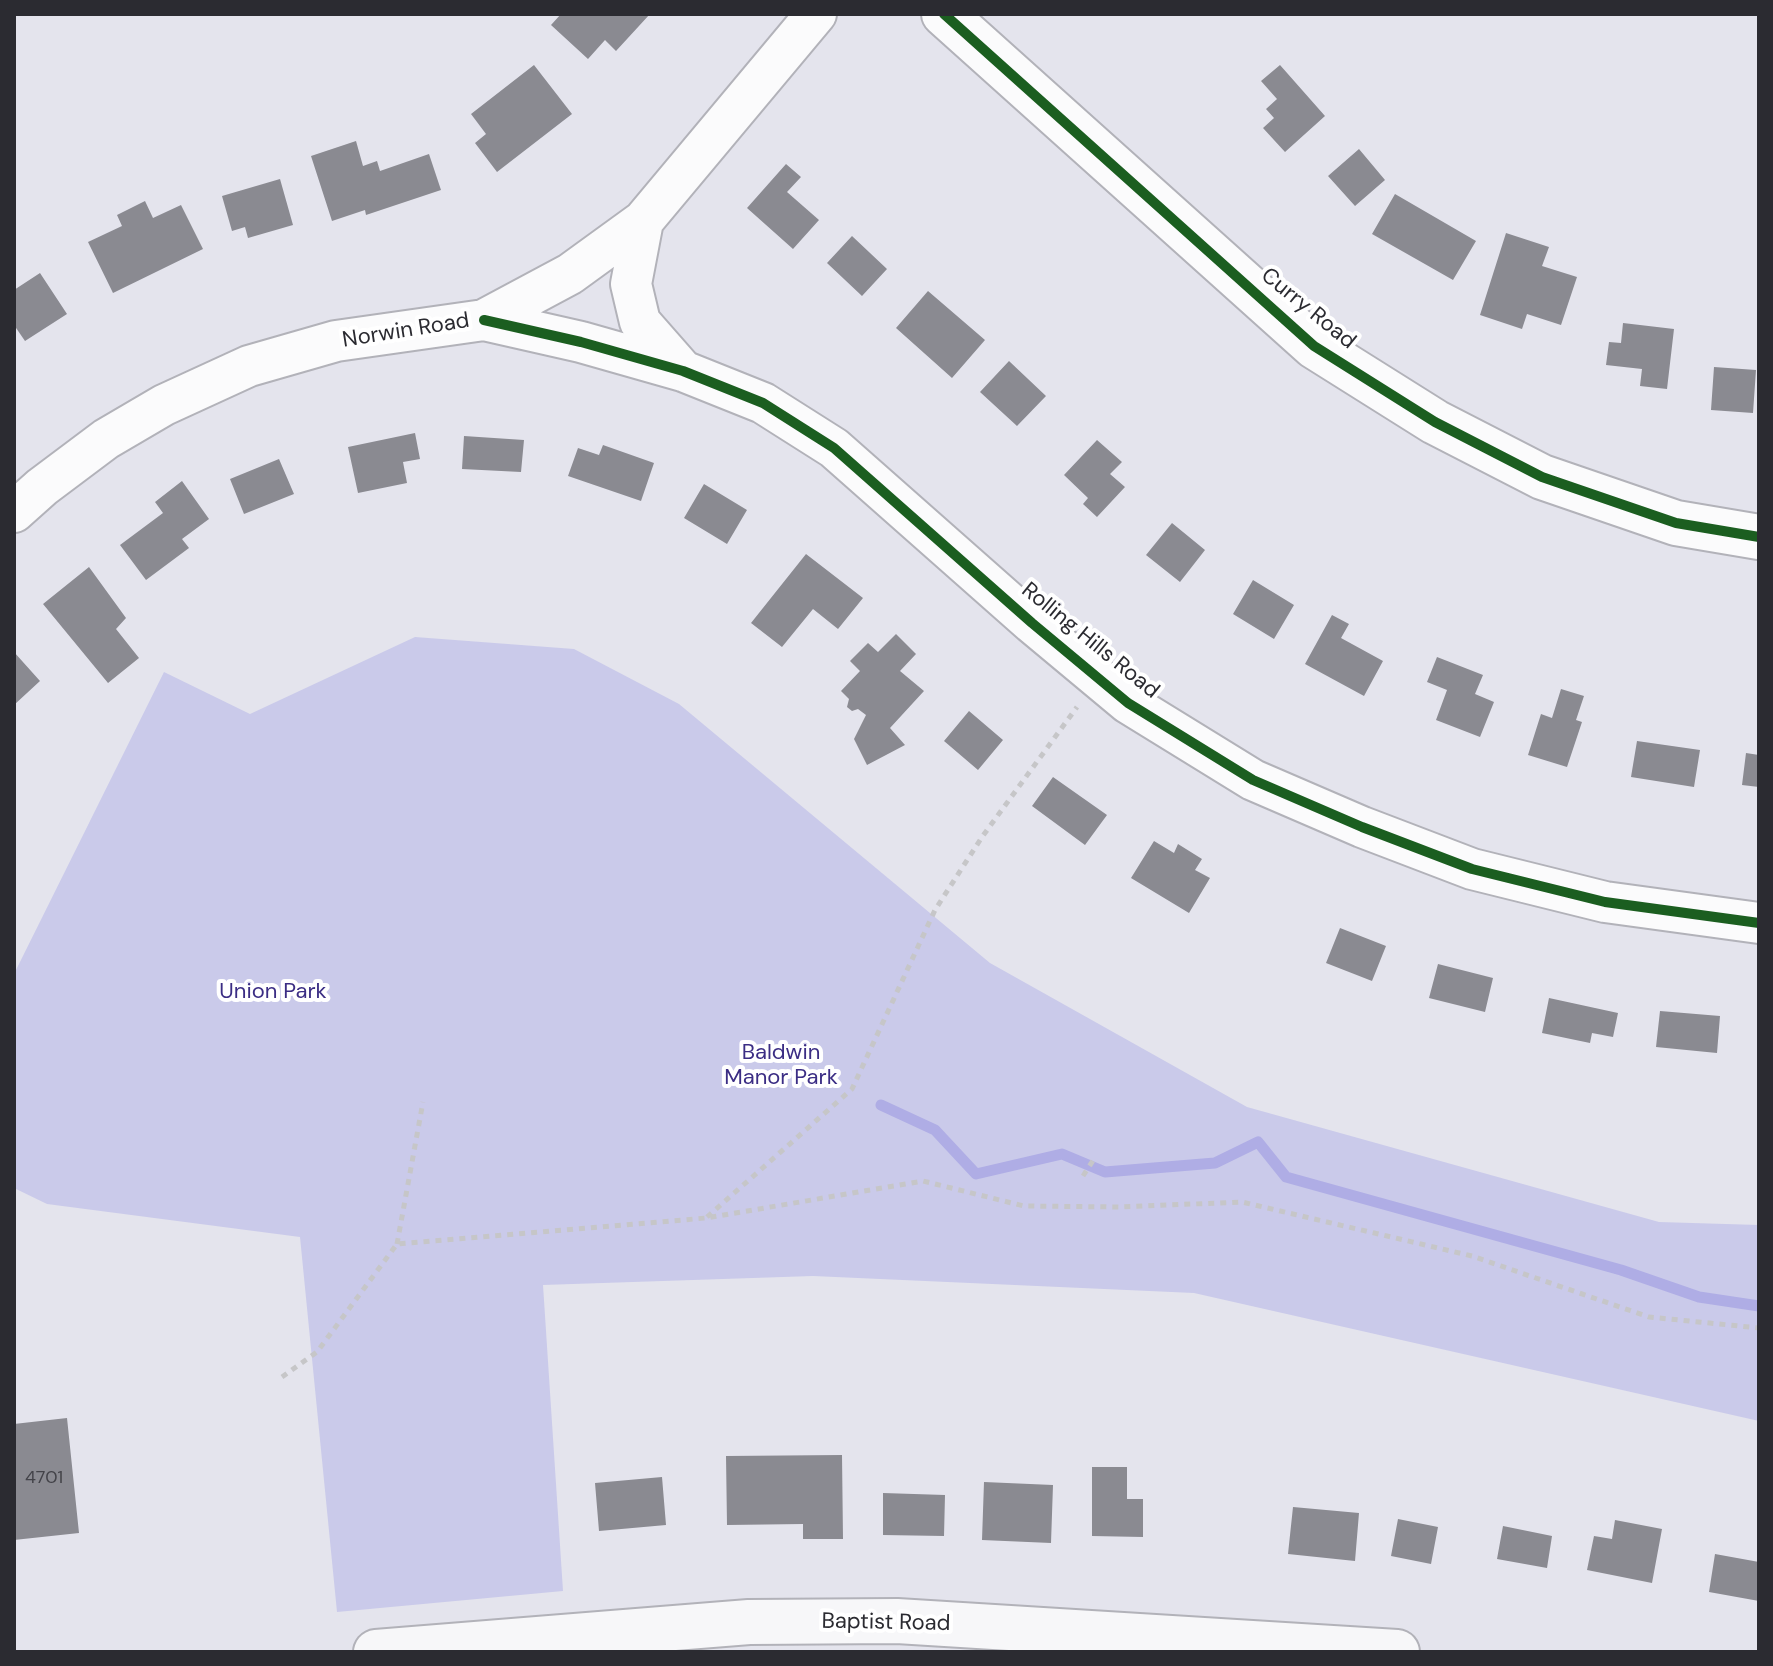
<!DOCTYPE html>
<style>
body{margin:0}
#map{position:relative;width:1773px;height:1666px;overflow:hidden;background:#e4e4ed;font-family:"DM Sans",sans-serif}
canvas{display:block}
.frame{position:absolute;inset:0;border:16px solid #2b2b31;pointer-events:none}
</style>
<div id="map">
<canvas width="1773" height="1666"></canvas>
<div class="frame"></div>
</div>
<script>
const c = document.querySelector('canvas').getContext('2d');
c.lineJoin = 'round';
function fill(path, color) { c.fillStyle = color; c.fill(path, 'evenodd'); }
const toPath = rows => new Path2D(rows.map(r => 'M' + r).join(''));
function strokePath(path, color, width, dash) { c.strokeStyle = color; c.lineWidth = width; c.lineCap = dash ? 'butt' : 'round'; c.setLineDash(dash || []); c.stroke(path); }
function label(font, color, halo, rows, align = 'center') {
  c.font = font + ' "DM Sans",sans-serif'; c.lineWidth = 8; c.setLineDash([]); c.textBaseline = 'middle'; c.strokeStyle = halo; c.fillStyle = color; for (const [text, x, y, turn = 0] of rows) {
    c.save(); c.translate(x, y); c.rotate((+turn || 0) * Math.PI / 180); c.textAlign = isNaN(turn) ? turn : align; if (halo) c.strokeText(text, 0, 0); c.fillText(text, 0, 0); c.restore();
  }
}
fill(toPath([
 [415,637,574,649,679,704,990,963,1247,1107,1659,1222,1759,1225,1759,1421,1194,1293,813,1276,543,1285,563,1591,337,1612,300,1237,47,1204,14,1188,14,974,164,672,250,714]
]), '#cacaea');
strokePath(toPath([
 [881,1105,935,1130,976,1174,1062,1154,1105,1172,1215,1163,1258,1142,1286,1177,1621,1270,1699,1297,1759,1306]
]), '#afade5', 11);
fill(toPath([
 [561,14,650,14,616,51,605,40,588,59,551,25],
 [534,65,572,114,497,172,475,143,486,134,471,114],
 [1280,65,1325,116,1285,152,1263,128,1274,118,1266,109,1277,99,1261,81],
 [356,141,363,166,377,161,380,171,429,154,441,190,366,215,365,210,332,221,311,156],
 [1359,149,1385,180,1355,206,1328,176],
 [786,164,801,177,787,192,819,220,793,249,747,208],
 [280,179,293,225,248,238,245,227,232,231,222,196],
 [1395,194,1476,241,1453,280,1372,234],
 [145,201,153,218,181,205,203,249,113,293,88,242,122,226,117,215],
 [1506,233,1549,247,1542,266,1577,277,1561,325,1527,314,1522,329,1480,315],
 [852,236,887,269,862,296,827,263],
 [40,273,67,314,25,341,14,325,14,290],
 [928,291,985,340,952,378,896,328],
 [1623,323,1674,329,1667,389,1640,386,1642,369,1606,365,1609,342,1621,343],
 [1009,361,1046,396,1017,426,980,392],
 [1714,367,1756,370,1753,413,1711,410],
 [415,433,420,459,403,462,407,483,358,493,348,447],
 [464,436,524,440,521,472,462,469],
 [1097,440,1122,462,1110,474,1125,487,1097,517,1083,504,1088,498,1064,475],
 [603,445,654,463,641,501,568,476,578,448,599,455],
 [279,459,294,494,244,514,230,479],
 [182,481,209,519,182,539,189,548,146,580,120,545,163,513,155,502],
 [704,484,747,510,727,544,684,518],
 [1172,523,1205,550,1180,582,1146,555],
 [806,554,863,598,838,629,813,609,782,647,751,623],
 [89,567,126,618,116,629,139,658,108,683,43,604],
 [1253,580,1294,605,1274,639,1233,614],
 [1332,615,1349,624,1341,638,1383,661,1364,696,1305,664],
 [896,634,916,654,900,671,924,691,890,728,905,745,867,765,854,739,866,715,858,709,852,711,847,707,849,699,841,691,860,671,850,661,868,643,878,652],
 [14,652,40,681,14,705],
 [1437,657,1483,675,1475,694,1494,702,1480,737,1436,720,1447,690,1427,682],
 [1561,689,1584,696,1576,720,1582,722,1567,767,1528,755,1541,714,1552,718],
 [969,711,1003,740,978,770,944,741],
 [1637,741,1700,750,1694,787,1631,777],
 [1746,753,1759,755,1759,787,1742,785],
 [1053,777,1107,815,1085,845,1032,806],
 [1154,841,1174,853,1178,844,1202,859,1195,870,1210,878,1189,913,1131,878],
 [1340,928,1386,946,1372,981,1326,963],
 [1438,964,1493,978,1485,1012,1429,998],
 [1549,998,1618,1013,1613,1037,1592,1033,1590,1043,1542,1033],
 [1660,1011,1720,1016,1717,1053,1656,1047],
 [67,1418,79,1533,14,1540,14,1424],
 [842,1455,843,1539,803,1539,803,1524,727,1525,726,1456],
 [1092,1467,1127,1467,1127,1499,1143,1499,1143,1537,1092,1536],
 [662,1477,666,1525,599,1531,595,1483],
 [984,1482,1053,1485,1051,1543,982,1540],
 [883,1493,945,1495,944,1536,883,1535],
 [1293,1507,1359,1513,1355,1561,1288,1554],
 [1398,1519,1438,1527,1431,1564,1391,1556],
 [1615,1520,1662,1529,1652,1583,1587,1570,1594,1536,1612,1539],
 [1503,1526,1552,1536,1547,1568,1497,1559],
 [1715,1554,1759,1562,1759,1601,1709,1592]
]), '#8a8a91');
const minor = toPath([
 [643,221,631,284,640,322,683,371],
 [484,320,581,342,683,371,763,403,834,448,1032,623,1128,703,1253,780,1362,827,1472,869,1605,902,1759,923],
 [14,512,42,487,106,439,164,405,249,366,336,341,484,320,570,274,643,221,816,14]
]);
const tertiary = toPath([
 [944,14,1314,346,1435,422,1542,477,1676,523,1759,537]
]);
const secondary = toPath([
 [376,1652,749,1622,897,1621,1397,1652]
]);
strokePath(minor, '#b2b2b9', 44);
strokePath(tertiary, '#b2b2b9', 48);
strokePath(secondary, '#b2b2b9', 48);
strokePath(toPath([
 [1083,1176,1094,1159],
 [707,1217,852,1089,935,910,982,837,1077,707],
 [397,1244,423,1102],
 [282,1377,317,1352,397,1244,706,1218,923,1181,1024,1206,1120,1207,1242,1202,1472,1256,1649,1317,1759,1328]
]), '#c6c6c8', 5, [6, 6]);
strokePath(minor, '#fbfbfc', 40);
strokePath(tertiary, '#fbfbfc', 44);
strokePath(secondary, '#f7f7f9', 44);
strokePath(toPath([
 [944,14,1314,346,1435,422,1542,477,1676,523,1759,537],
 [484,320,581,342,683,371,763,403,834,448,1032,623,1128,703,1253,780,1362,827,1472,869,1605,902,1759,923]
]), '#1b5e20', 10);
label('18px', '#434349', null, [
 ["4701",44,1478]
]);
label('22px', '#2b2b31', '#fff', [
 ["Curry Road",1308,309,39],
 ["Norwin Road",406,331,-9],
 ["Rolling Hills Road",1090,641,39],
 ["Baptist Road",886,1623,1]
]);
label('22px', '#3b2d84', '#fff', [
 ["Union Park",273,992],
 ["Baldwin",781,1053],
 ["Manor Park",781,1078]
]);
</script>
